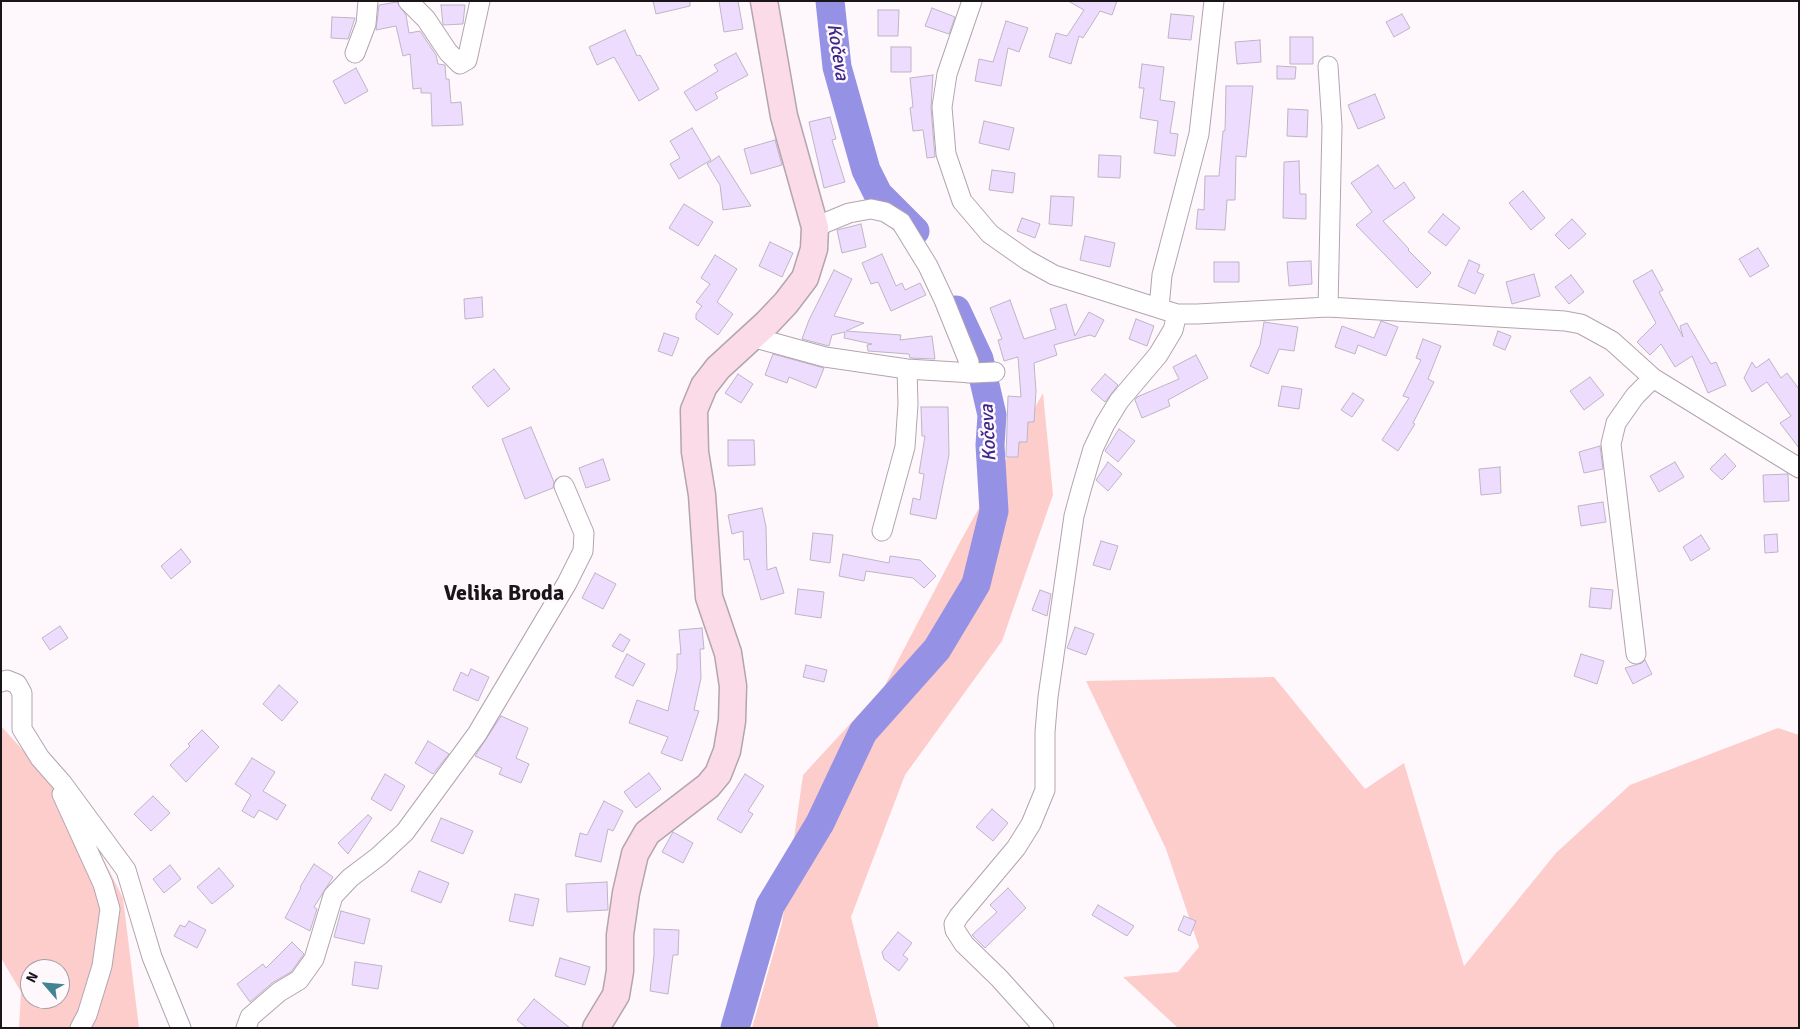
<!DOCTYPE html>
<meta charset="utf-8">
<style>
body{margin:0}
#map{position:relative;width:1800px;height:1029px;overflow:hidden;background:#fef8fd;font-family:Signika,sans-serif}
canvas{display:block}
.frame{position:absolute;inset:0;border:2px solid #1a1519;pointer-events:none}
.north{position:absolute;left:20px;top:959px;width:50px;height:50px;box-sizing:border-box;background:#fef8fd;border:1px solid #a39da2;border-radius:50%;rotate:297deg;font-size:14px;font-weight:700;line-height:20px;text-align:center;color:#1a1519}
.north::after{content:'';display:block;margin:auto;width:18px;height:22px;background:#418594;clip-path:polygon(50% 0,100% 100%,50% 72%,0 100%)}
</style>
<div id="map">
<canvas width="1800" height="1029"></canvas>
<div class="frame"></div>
<div class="north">N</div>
</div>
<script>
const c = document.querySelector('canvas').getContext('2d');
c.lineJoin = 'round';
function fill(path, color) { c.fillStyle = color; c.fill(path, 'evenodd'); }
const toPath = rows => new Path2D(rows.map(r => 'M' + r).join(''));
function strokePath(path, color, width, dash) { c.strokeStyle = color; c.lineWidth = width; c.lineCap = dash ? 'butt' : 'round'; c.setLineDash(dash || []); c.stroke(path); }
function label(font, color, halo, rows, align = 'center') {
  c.font = font + ' Signika,sans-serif'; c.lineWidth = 5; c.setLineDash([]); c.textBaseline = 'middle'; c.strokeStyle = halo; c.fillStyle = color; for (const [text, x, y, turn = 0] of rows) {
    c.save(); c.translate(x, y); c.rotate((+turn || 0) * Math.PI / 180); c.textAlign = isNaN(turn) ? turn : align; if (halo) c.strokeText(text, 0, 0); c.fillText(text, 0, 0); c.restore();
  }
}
fill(toPath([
 [1043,393,1053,495,1002,641,905,775,851,917,879,1028,752,1028,782,923,803,775,884,687,960,542],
 [1274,677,1365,789,1404,763,1464,966,1556,853,1630,785,1778,728,1799,735,1799,1028,1178,1028,1123,977,1178,972,1199,947,1166,849,1086,681],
 [1,726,80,813,123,898,139,1028,19,1028,21,992,1,958],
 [30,969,60,969,60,999,30,999]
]), '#fdcdcb');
strokePath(toPath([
 [830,1,837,67,866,170,878,194,915,231],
 [735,1028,770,906,820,823,863,732,937,649,976,584,994,511,990,445,992,415,979,359,956,310]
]), '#9591e5', 29);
const building = toPath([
 [653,1,690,1,690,6,656,14,653,1],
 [719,1,738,1,743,29,724,32,719,1],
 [1068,1,1117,1,1112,15,1100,11,1083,38,1079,36,1071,64,1049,57,1056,33,1067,36,1084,10,1068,1],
 [397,2,406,15,409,33,420,31,436,55,438,64,445,65,446,79,449,79,451,103,461,102,463,125,432,126,431,93,421,93,421,88,413,89,410,54,403,56,396,26,376,30,379,5,397,2],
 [441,5,465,5,463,24,443,25,441,5],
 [932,8,955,17,949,34,925,26,932,8],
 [878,10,899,10,898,36,878,36,878,10],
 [1171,14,1194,16,1191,40,1168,38,1171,14],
 [1402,14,1410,28,1394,37,1386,22,1402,14],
 [332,17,355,18,348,39,331,38,332,17],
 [1006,21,1028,28,1019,52,1008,48,1001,86,975,81,979,59,993,62,1006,21],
 [625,30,637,56,640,55,659,89,639,101,614,57,597,65,589,47,625,30],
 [1290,37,1313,37,1313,64,1290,64,1290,37],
 [1260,40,1261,62,1237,64,1235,42,1260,40],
 [891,47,911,47,911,72,891,72,891,47],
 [736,53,748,75,715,93,718,98,696,111,684,92,718,71,714,65,736,53],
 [1142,64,1164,67,1160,100,1175,102,1170,133,1178,134,1175,156,1154,153,1158,121,1140,118,1144,88,1139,88,1142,64],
 [1277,66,1296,67,1295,79,1277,79,1277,66],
 [356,68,368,91,345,104,333,81,356,68],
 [933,75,931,108,935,157,927,158,923,130,913,131,910,108,913,107,910,78,933,75],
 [1226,86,1253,86,1246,157,1236,156,1235,200,1227,200,1225,230,1196,229,1198,209,1204,210,1205,176,1219,176,1223,131,1225,131,1226,86],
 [1375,94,1385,118,1358,129,1348,105,1375,94],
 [1288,109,1308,110,1307,137,1287,136,1288,109],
 [830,117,836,139,832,140,845,182,824,188,809,122,830,117],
 [984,121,1014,128,1009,150,979,143,984,121],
 [692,128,711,160,679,179,670,164,680,158,670,141,692,128],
 [775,140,782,165,751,174,744,149,775,140],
 [1099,155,1121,156,1120,178,1098,177,1099,155],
 [719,156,751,206,723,210,720,185,707,164,719,156],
 [1299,161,1300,194,1306,194,1306,219,1283,218,1284,162,1299,161],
 [1378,165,1395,189,1404,182,1415,198,1383,221,1409,249,1408,250,1431,273,1417,288,1356,225,1372,212,1351,183,1378,165],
 [992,170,1015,173,1013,193,989,190,992,170],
 [1523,191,1545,218,1531,230,1509,203,1523,191],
 [1051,196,1074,197,1072,226,1049,224,1051,196],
 [684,204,713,222,698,246,669,228,684,204],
 [1443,214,1460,228,1446,246,1428,232,1443,214],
 [1022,218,1040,224,1035,238,1017,231,1022,218],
 [1572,219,1586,234,1569,249,1555,235,1572,219],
 [861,224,866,247,842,253,837,230,861,224],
 [1085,236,1115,243,1110,267,1080,260,1085,236],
 [770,242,793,253,782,277,759,266,770,242],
 [1758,248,1769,266,1750,277,1739,259,1758,248],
 [882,254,896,286,902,283,905,290,920,283,926,295,891,311,878,282,871,284,862,263,882,254],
 [715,255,737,269,717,302,733,314,718,335,696,319,696,314,702,306,696,302,710,284,701,278,715,255],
 [1469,260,1480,265,1477,272,1484,275,1475,294,1458,286,1469,260],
 [1311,261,1312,284,1289,286,1287,262,1311,261],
 [1214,262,1239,262,1239,282,1214,282,1214,262],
 [834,270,852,279,834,316,864,323,846,331,901,335,900,340,932,336,935,359,910,358,909,354,868,351,867,345,872,344,844,338,845,332,832,335,829,346,802,339,809,320,834,270],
 [1652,270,1663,290,1659,292,1683,337,1680,326,1687,323,1711,364,1716,362,1726,385,1708,393,1692,356,1675,367,1661,344,1650,355,1637,342,1656,323,1633,281,1652,270],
 [1534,274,1540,296,1512,304,1506,282,1534,274],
 [1571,275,1584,292,1569,304,1555,287,1571,275],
 [482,297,483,317,465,319,464,299,482,297],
 [1010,300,1024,339,1056,329,1050,309,1066,304,1075,336,1089,312,1104,320,1095,337,1090,335,1054,345,1057,355,1034,363,1036,391,1034,422,1028,422,1027,442,1019,442,1018,457,1006,457,1008,396,1021,397,1018,357,1004,361,998,340,1002,339,990,308,1010,300],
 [1136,319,1154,326,1147,346,1129,339,1136,319],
 [1381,321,1398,327,1386,356,1358,345,1355,354,1335,347,1342,326,1374,338,1381,321],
 [1264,322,1298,327,1294,351,1279,349,1268,374,1250,366,1260,345,1264,322],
 [1498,331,1511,336,1505,350,1493,345,1498,331],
 [664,333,679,338,672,356,658,351,664,333],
 [1423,339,1441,346,1428,379,1434,382,1413,423,1415,424,1398,451,1382,440,1409,398,1403,396,1421,360,1416,358,1423,339],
 [773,354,824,368,816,388,789,377,787,383,765,375,773,354],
 [1196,355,1208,378,1168,400,1170,406,1142,418,1135,400,1137,397,1179,379,1173,367,1196,355],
 [1769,359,1781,378,1787,373,1799,389,1799,448,1780,423,1791,416,1767,382,1752,392,1744,378,1752,362,1756,368,1769,359],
 [494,369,510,389,488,407,472,387,494,369],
 [738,374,753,384,741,403,725,393,738,374],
 [1105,374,1118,385,1105,402,1091,390,1105,374],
 [1590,377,1604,395,1584,410,1570,391,1590,377],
 [1282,386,1302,389,1299,409,1278,406,1282,386],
 [1353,393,1364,400,1352,417,1341,410,1353,393],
 [921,407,948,407,949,455,936,519,910,514,913,498,920,500,924,474,919,473,925,436,922,436,921,407],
 [531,427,554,482,553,488,525,499,502,439,531,427],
 [1119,429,1135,441,1118,462,1105,451,1119,429],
 [728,440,754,440,755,465,728,466,728,440],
 [1600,446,1603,469,1584,473,1579,452,1600,446],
 [1725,454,1736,466,1722,480,1710,469,1725,454],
 [603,459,610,480,586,488,579,468,603,459],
 [1108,462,1122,474,1108,491,1096,480,1108,462],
 [1675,462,1684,477,1659,492,1650,476,1675,462],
 [1500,467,1501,493,1481,495,1479,469,1500,467],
 [1788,474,1789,501,1764,502,1763,475,1788,474],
 [1603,502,1606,522,1581,526,1578,506,1603,502],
 [762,508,766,527,767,570,776,567,784,593,761,600,749,559,744,560,743,531,732,534,728,515,762,508],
 [813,533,833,535,830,563,810,560,813,533],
 [1777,534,1778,552,1765,553,1764,535,1777,534],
 [1701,535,1710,549,1691,561,1683,547,1701,535],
 [1101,541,1118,546,1110,570,1093,565,1101,541],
 [181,549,191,562,171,579,161,566,181,549],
 [843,554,889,563,890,556,920,560,936,576,924,588,913,578,866,571,864,581,839,576,843,554],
 [595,573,616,584,603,609,582,598,595,573],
 [1591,588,1613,590,1611,609,1589,607,1591,588],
 [798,589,824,592,821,618,795,614,798,589],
 [1040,590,1051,594,1047,616,1032,610,1040,590],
 [60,626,68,638,50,650,42,638,60,626],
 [1075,627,1094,634,1086,655,1067,648,1075,627],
 [702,628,704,649,700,649,701,678,694,710,699,711,682,761,661,753,668,737,629,723,637,700,668,711,677,669,677,654,681,654,679,630,702,628],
 [620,634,630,640,623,652,612,646,620,634],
 [627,654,645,664,633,686,615,677,627,654],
 [1581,654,1604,661,1597,684,1574,676,1581,654],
 [1645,660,1652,674,1633,684,1625,668,1642,663,1645,660],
 [806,665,827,670,824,682,803,677,806,665],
 [471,669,489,677,478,701,453,690,461,672,468,676,471,669],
 [279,685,298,702,282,721,263,704,279,685],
 [501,716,528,728,516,758,529,764,521,783,499,774,502,768,475,756,501,716],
 [202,730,219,747,186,782,170,765,190,746,188,744,202,730],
 [428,741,449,754,433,774,415,763,428,741],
 [252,758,275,772,263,791,286,805,277,820,259,810,254,818,242,811,251,795,235,784,252,758],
 [649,773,661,789,636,808,624,792,649,773],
 [385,774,405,786,391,811,371,799,385,774],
 [745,774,764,786,748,811,753,814,741,833,717,819,745,774],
 [153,796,170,813,151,831,134,814,153,796],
 [604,801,623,811,613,831,608,829,601,862,575,856,580,833,587,835,604,801],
 [992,809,1008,823,993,841,976,827,992,809],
 [368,815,372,818,348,854,338,843,368,815],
 [441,818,473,831,463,854,431,841,441,818],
 [673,832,693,843,683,863,662,852,673,832],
 [314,864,333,877,314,907,317,909,310,931,285,918,301,888,300,887,314,864],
 [170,865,181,879,164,893,153,879,170,865],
 [219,868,234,886,212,904,197,887,219,868],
 [419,871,449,883,441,903,411,891,419,871],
 [607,882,608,910,567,912,566,884,607,882],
 [1008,888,1026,908,985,948,972,935,997,912,990,905,1008,888],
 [515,894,539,899,533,926,509,921,515,894],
 [1098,905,1134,926,1127,936,1092,915,1098,905],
 [341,911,370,919,364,944,334,937,341,911],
 [1184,916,1196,921,1190,936,1178,930,1184,916],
 [189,921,206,930,197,948,174,936,180,925,185,927,189,921],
 [654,929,679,930,678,955,673,955,668,994,650,991,654,955,654,929],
 [898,932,912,943,903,955,908,959,899,971,884,959,882,952,898,932],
 [292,942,304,954,291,972,272,983,250,1002,237,984,263,964,266,968,292,942],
 [560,958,590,967,585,985,555,976,560,958],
 [355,962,382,966,378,989,352,985,355,962],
 [534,999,570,1028,527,1028,517,1020,534,999]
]);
fill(building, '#eddcfd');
strokePath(building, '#bdb5c5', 1);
const minor = toPath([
 [408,1,426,19,448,52,460,64,467,60,480,1],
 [972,1,947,74,942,107,946,154,962,201,990,234,1027,260,1054,275,1177,314,1197,314,1328,307,1565,321,1581,324,1612,341,1653,378,1799,468],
 [355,53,366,24,368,1],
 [1328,66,1332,126,1328,307],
 [815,227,849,213,871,209,885,212,901,222,928,266,944,300,969,362,967,373],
 [1159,308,1162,275,1199,134,1214,1],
 [752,337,825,357,907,369,973,373,995,372],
 [882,531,905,447,908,404,907,369],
 [1636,654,1611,444,1616,423,1635,396,1653,378],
 [1,682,7,680,17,684,22,693,22,729,40,758,62,783,126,870,152,957,181,1028],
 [62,794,103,884,110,909,102,966,87,1015,80,1028],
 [246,1028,250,1017,279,992,299,980,314,959,333,896,350,878,379,856,405,832,477,734,567,583,583,551,584,533,564,486],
 [1044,1028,999,978,964,944,955,930,954,924,959,916,1016,848,1031,824,1045,790,1045,732,1048,697,1074,516,1081,490,1093,449,1105,424,1119,401,1158,355,1173,330,1177,314]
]);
const secondary = toPath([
 [596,1028,616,995,620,971,620,935,626,893,635,854,647,833,708,786,718,774,727,751,732,721,733,686,728,653,709,597,702,495,695,452,694,410,704,386,718,368,767,323,786,303,805,278,814,249,815,227,784,116,764,1]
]);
strokePath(minor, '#b3a4b0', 21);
strokePath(secondary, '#b3a4b0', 29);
strokePath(minor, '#fff', 19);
strokePath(secondary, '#fcdbe8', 26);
label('italic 19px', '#3b2788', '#fef8fd', [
 ["Kočeva",837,52,81],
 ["Kočeva",989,433,-93]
]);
label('bold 22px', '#1a1519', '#fef8fd', [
 ["Velika Broda",504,594]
]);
</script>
